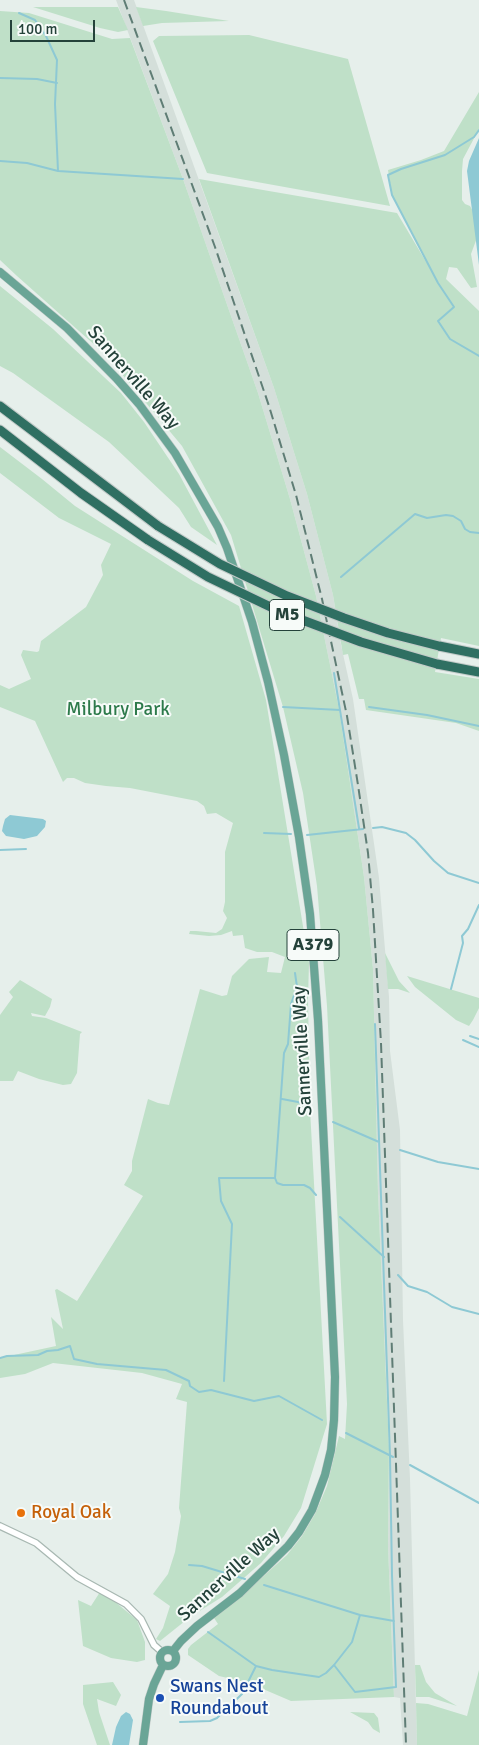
<!DOCTYPE html>
<style>
body{margin:0}
#map{position:relative;width:479px;height:1745px;overflow:hidden;background:#e6efeb;font-family:Signika,sans-serif}
canvas{display:block}
.scale{position:absolute;left:10px;top:20px;width:85px;height:22px;box-sizing:border-box;border:2px solid #24423a;border-top:0;padding-left:6px;font-size:15px;line-height:18px;white-space:nowrap;color:#24423a;-webkit-text-stroke:4px #f7fbf9;paint-order:stroke}
</style>
<div id="map">
<canvas width="479" height="1745"></canvas>
<div class="scale">100 m</div>
</div>
<script>
const c = document.querySelector('canvas').getContext('2d');
c.lineJoin = 'round';
function fill(path, color) { c.fillStyle = color; c.fill(path, 'evenodd'); }
const toPath = rows => new Path2D(rows.map(r => 'M' + r).join(''));
function strokePath(path, color, width, dash) { c.strokeStyle = color; c.lineWidth = width; c.lineCap = dash ? 'butt' : 'round'; c.setLineDash(dash || []); c.stroke(path); }
function label(font, color, halo, rows, align = 'center') {
  c.font = font + ' Signika,sans-serif'; c.lineWidth = 4; c.setLineDash([]); c.textBaseline = 'middle'; c.strokeStyle = halo; c.fillStyle = color; for (const [text, x, y, turn = 0] of rows) {
    c.save(); c.translate(x, y); c.rotate((+turn || 0) * Math.PI / 180); c.textAlign = isNaN(turn) ? turn : align; if (halo) c.strokeText(text, 0, 0); c.fillText(text, 0, 0); c.restore();
  }
}
fill(toPath([
 [116,0,134,0,274,388,307,494,333,595,341,645,353,699,379,878,389,997,390,1051,400,1130,403,1320,410,1479,417,1745,403,1745,400,1698,394,1697,388,1546,389,1448,378,1193,373,969,364,877,339,709,316,596,290,499,258,393,183,179]
]), '#d4dfda');
fill(toPath([
 [33,7,118,7,128,30,118,32,100,28],
 [136,7,166,11,229,21,162,23,143,26],
 [0,11,29,13,112,39,130,38,183,179,258,393,290,499,316,596,339,709,364,877,373,969,378,1193,389,1448,388,1546,394,1697,291,1701,249,1683,219,1676,188,1655,188,1649,191,1645,218,1624,214,1618,238,1599,287,1555,302,1536,315,1514,327,1486,339,1436,345,1439,347,1404,327,1006,317,886,303,793,283,707,231,535,182,446,106,355,17,276,0,260],
 [249,35,348,59,390,206,207,173,153,41,159,36],
 [479,92,479,129,463,159,462,171,462,200,465,204,470,206,476,217,478,235,471,254,477,287,471,288,457,268,449,267,446,279,479,311,479,646,441,638,435,672,479,679,479,731,456,723,366,710,364,699,359,699,348,654,343,655,333,595,307,494,274,388,199,179,397,213,428,265,392,195,388,170,421,160,444,151],
 [0,286,53,329,121,393,144,422,179,474,217,545,191,527,179,508,109,442,13,373,0,366],
 [0,447,42,479,75,506,193,581,239,606,266,700,309,963,308,999,310,1109,327,1424,301,1508,284,1536,261,1563,222,1597,190,1617,160,1641,156,1639,163,1628,170,1606,153,1594,168,1574,175,1552,181,1516,179,1508,187,1402,176,1399,182,1384,142,1373,53,1363,25,1374,0,1378,0,1358,56,1346,51,1317,63,1329,55,1290,57,1289,77,1301,143,1196,124,1185,132,1171,132,1161,148,1099,158,1103,169,1105,200,989,222,996,227,995,232,976,249,959,269,957,267,972,281,973,285,957,272,952,257,952,245,948,243,935,233,936,232,931,221,935,209,936,189,934,190,931,196,931,216,933,222,929,227,918,223,911,225,902,225,852,233,823,216,813,207,814,204,806,197,801,130,788,106,786,85,783,74,778,67,778,63,782,35,721,0,707,0,685,9,689,31,679,21,655,23,650,37,652,39,651,41,641,86,607,103,575,101,565,111,544,59,518,0,473],
 [385,953,399,981,410,993,398,989,388,989],
 [407,976,479,998,479,1008,473,1020,469,1026,456,1020,415,987],
 [20,980,52,999,50,1007,45,1016,31,1013,32,1016,46,1018,82,1032,80,1034,77,1073,71,1084,63,1085,39,1079,18,1071,13,1081,0,1081,0,1015,13,997,9,992],
 [100,1592,108,1596,137,1620,145,1642,145,1660,137,1662,111,1658,83,1646,78,1600,91,1606],
 [415,1665,420,1665,426,1682,435,1693,457,1706,429,1697,416,1697],
 [479,1670,479,1745,417,1745,416,1703,428,1704,467,1716],
 [113,1682,121,1695,116,1706,97,1699,99,1712,110,1745,97,1745,83,1704,83,1685],
 [350,1712,374,1713,378,1718,380,1733,373,1729,368,1722]
]), '#bfe0c8');
fill(toPath([
 [479,138,479,265,467,171,469,161],
 [10,815,43,819,46,821,45,827,37,836,24,839,6,836,2,831,3,826,5,819],
 [126,1712,130,1714,133,1720,129,1745,112,1745,116,1727,121,1716]
]), '#8ec9d4');
strokePath(toPath([
 [19,13,35,20,46,36,57,60,55,104,58,171],
 [0,78,37,79,57,83],
 [479,130,474,137,445,155,401,169,388,175,392,195,438,283,454,307,438,321,450,339,479,356],
 [0,161,27,163,58,171,183,179],
 [341,577,415,514,427,518,446,515,453,516,461,521,465,529,470,532,479,533],
 [334,673,359,828],
 [283,707,340,710],
 [369,707,427,715,479,726],
 [373,828,382,827,406,833,415,840,434,861,448,873,479,883],
 [264,833,291,834],
 [307,835,363,829],
 [0,850,26,849],
 [295,973,297,987,291,1004,288,1044,284,1053,275,1178,277,1183,283,1185,304,1185,310,1188,316,1195],
 [451,989,463,943,462,936,468,929,479,905],
 [470,1036,479,1039],
 [463,1040,479,1047],
 [282,1099,298,1102,310,1109],
 [333,1122,379,1142],
 [400,1150,438,1162,479,1169],
 [340,1217,384,1257],
 [398,1275,408,1286,427,1292,452,1307,479,1314],
 [0,1358,7,1356,38,1355,47,1351,58,1350,70,1346,74,1359,97,1364,166,1370,189,1381,190,1386,199,1392,211,1390,254,1401,279,1396,322,1420],
 [224,1381,232,1224,221,1201,219,1178,275,1178],
 [346,1433,393,1457],
 [410,1465,479,1503],
 [189,1565,202,1566,245,1579],
 [264,1585,360,1615,394,1621],
 [208,1632,256,1666,272,1670,319,1677,326,1673,334,1665,352,1642,360,1615],
 [334,1665,355,1692,396,1687,392,1575,390,1456,375,1024],
 [180,1722,210,1721,217,1718,242,1694,256,1666]
]), '#8ec9d4', 2);
const tertiary = toPath([
 [0,1526,36,1543,77,1577,126,1604,141,1619,154,1645,162,1652]
]);
const primary = toPath([
 [0,272,67,328,117,379,139,404,175,453,218,527,227,548,252,622,268,682,284,755,299,837,310,914,318,1020,335,1377,334,1420,331,1450,325,1475,312,1510,299,1532,288,1546,240,1593,197,1626,181,1641,173,1651],
 '160 1658a8 8 0 1 1 16 0a8 8 0 1 1-16 0Z',
 [143,1745,149,1699,154,1684,163,1665]
]);
const motorway = toPath([
 [0,406,158,526],
 [0,430,81,493,148,540],
 [439,646,479,654],
 [437,664,479,672]
]);
strokePath(tertiary, '#a8b8b2', 8);
strokePath(primary, '#c2cac8', 9);
strokePath(motorway, '#c2cac8', 11);
strokePath(tertiary, '#fff', 5.5);
strokePath(primary, '#6aa596', 8);
strokePath(motorway, '#2f6f62', 9);
strokePath(toPath([
 [124,0,215,247,269,406,296,495,322,599,347,716,358,785,368,853,373,910,381,1043,406,1745]
]), '#5f7d75', 2, [10, 5]);
const motorwayBridge = toPath([
 [158,526,220,564,287,596,344,618,388,633,439,646],
 [148,540,208,577,281,612,361,642,437,664]
]);
strokePath(motorwayBridge, '#c2cac8', 11, []);
strokePath(motorwayBridge, '#2f6f62', 9);
for (const [x, y, r, color] of [
 [21,1513,5,"#e8710a"],
 [160,1698,5,"#1a4fb4"]
]) { const dot = new Path2D(); dot.arc(x, y, r, 0, 2 * Math.PI); c.fillStyle = color; c.fill(dot); strokePath(dot, '#f7fbf9', 2); }
for (const [x, y, w] of [
 [287,615,35],
 [313,945,52]
]) { const box = new Path2D(); box.roundRect(x - w / 2, y - 15.5, w, 31, 4); c.fillStyle = '#f7fbf9'; c.fill(box); strokePath(box, '#24423a', 1); }
label('bold 18px', '#24423a', null, [
 ["M5",287,615],
 ["A379",313,945]
]);
label('19px', '#24423a', '#f7fbf9', [
 ["Sannerville Way",133,378,49],
 ["Sannerville Way",303,1051,-93],
 ["Sannerville Way",229,1575,-42]
]);
label('19px', '#2d7a4b', '#f7fbf9', [
 ["Milbury Park",118,710]
]);
label('19px', '#c56008', '#f7fbf9', [
 ["Royal Oak",31,1513]
], 'left');
label('19px', '#164399', '#f7fbf9', [
 ["Swans Nest",170,1687],
 ["Roundabout",170,1709]
], 'left');
</script>
